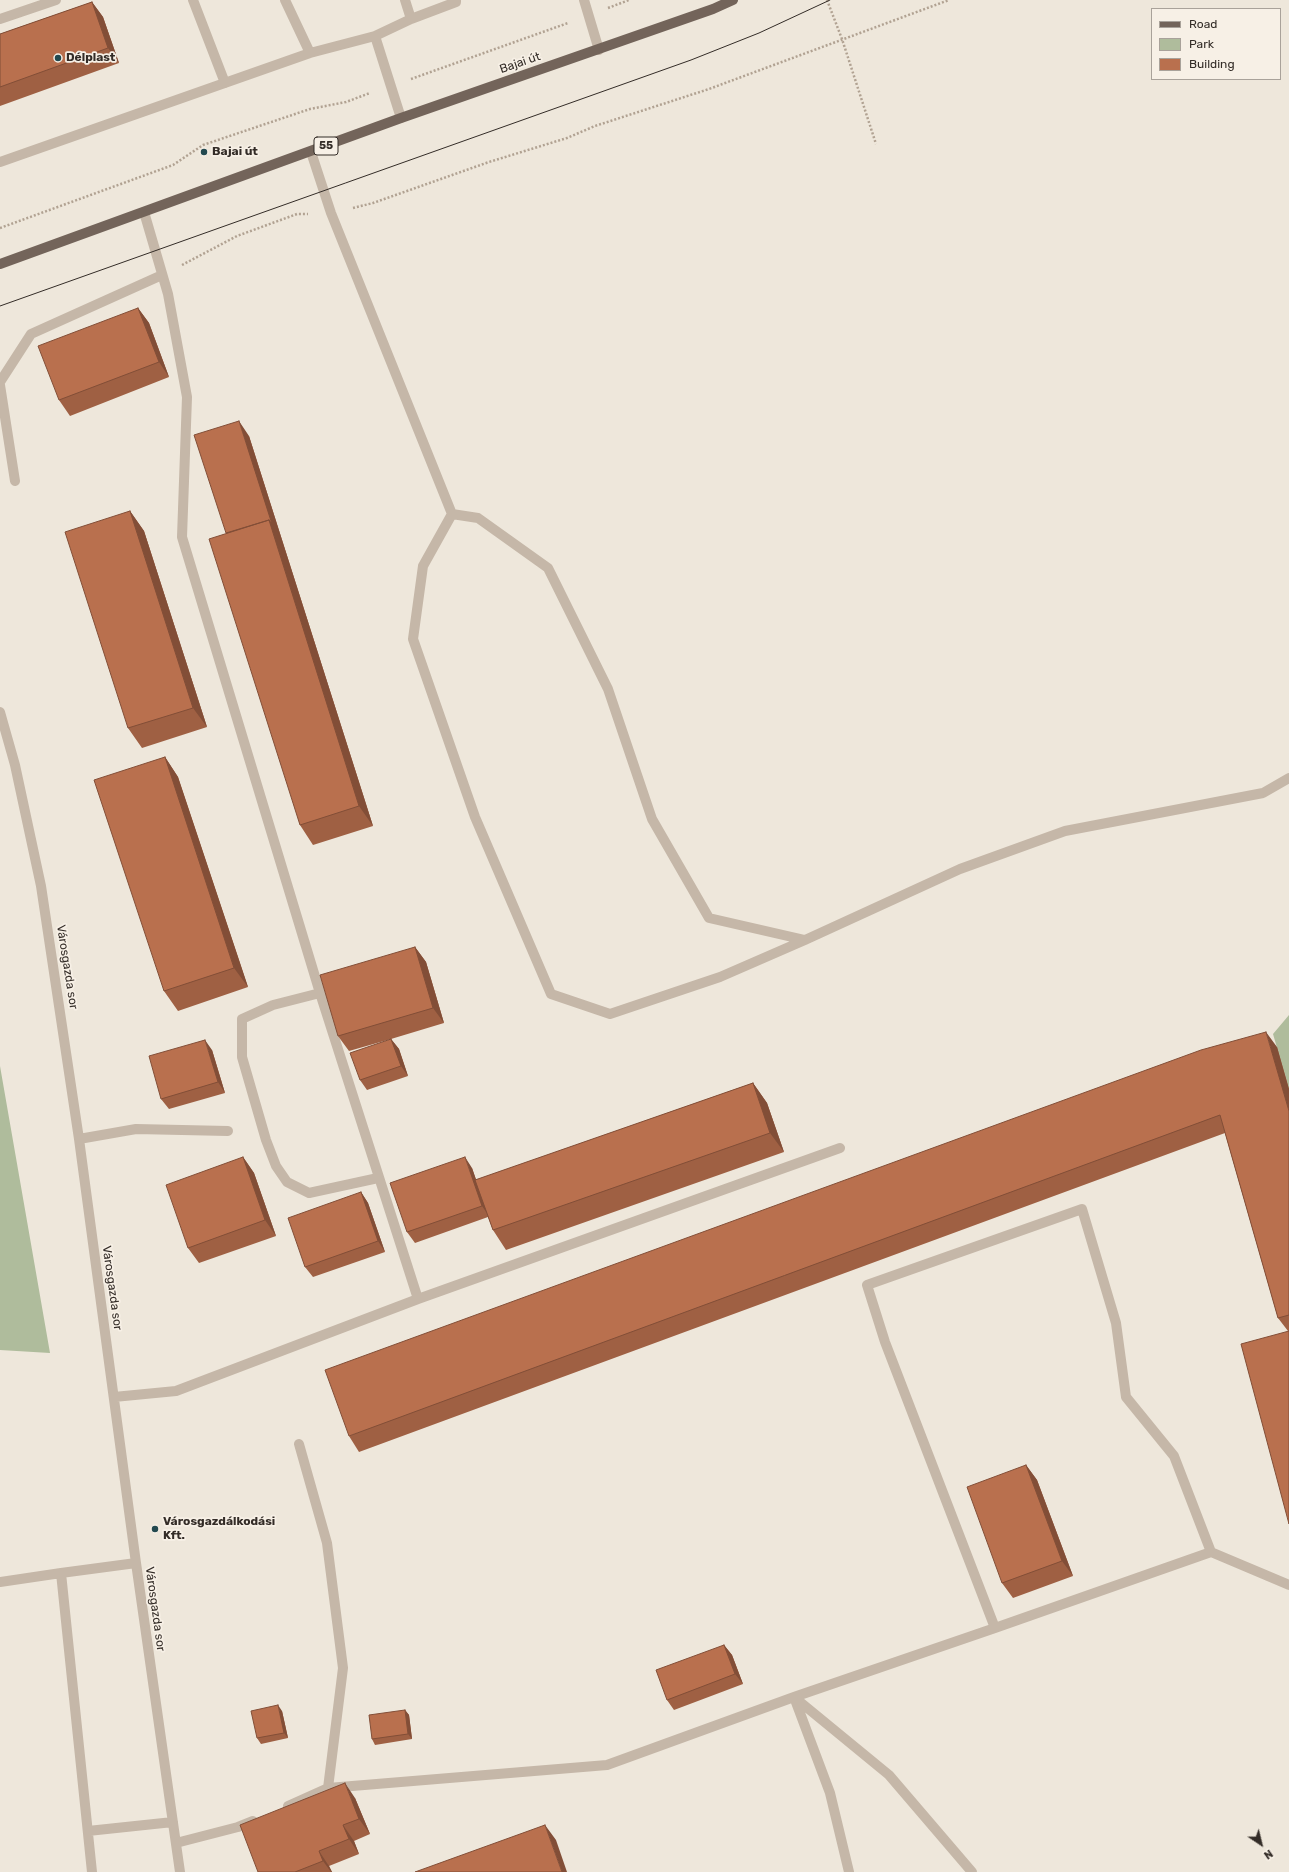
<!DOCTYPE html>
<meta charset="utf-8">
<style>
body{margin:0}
#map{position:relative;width:1289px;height:1872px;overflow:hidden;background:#eee7db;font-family:Rubik,sans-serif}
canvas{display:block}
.legend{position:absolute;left:1151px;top:8px;width:130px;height:72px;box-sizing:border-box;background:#f7f0e6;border:1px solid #a9a29a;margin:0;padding:5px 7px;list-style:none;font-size:12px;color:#332c27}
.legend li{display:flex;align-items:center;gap:8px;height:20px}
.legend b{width:20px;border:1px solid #a9a29a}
.north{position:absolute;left:1241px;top:1824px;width:40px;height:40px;-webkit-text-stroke:3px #f7f0e6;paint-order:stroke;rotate:145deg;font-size:11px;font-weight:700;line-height:16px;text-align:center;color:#332c27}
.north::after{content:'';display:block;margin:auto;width:14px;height:18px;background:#332c27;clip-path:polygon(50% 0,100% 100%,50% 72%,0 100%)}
</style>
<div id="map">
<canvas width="1289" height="1872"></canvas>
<ul class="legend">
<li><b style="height:5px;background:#73645a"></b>Road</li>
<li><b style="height:11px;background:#afbc9c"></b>Park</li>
<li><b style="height:11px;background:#b9704e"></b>Building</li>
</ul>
<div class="north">N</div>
</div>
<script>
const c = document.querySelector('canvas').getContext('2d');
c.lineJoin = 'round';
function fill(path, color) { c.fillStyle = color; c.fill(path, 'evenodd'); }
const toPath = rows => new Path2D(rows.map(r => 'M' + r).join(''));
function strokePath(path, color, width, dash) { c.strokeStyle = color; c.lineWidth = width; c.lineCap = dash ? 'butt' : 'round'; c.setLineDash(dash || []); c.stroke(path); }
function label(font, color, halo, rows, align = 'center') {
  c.font = font + ' Rubik,sans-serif'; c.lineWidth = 3.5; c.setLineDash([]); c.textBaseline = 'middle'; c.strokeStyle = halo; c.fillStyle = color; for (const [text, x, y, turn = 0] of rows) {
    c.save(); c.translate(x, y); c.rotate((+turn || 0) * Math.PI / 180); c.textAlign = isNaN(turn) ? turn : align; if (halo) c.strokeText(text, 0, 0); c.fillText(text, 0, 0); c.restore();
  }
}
fill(toPath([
 [1289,1015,1289,1089,1273,1034],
 [0,1066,8,1112,50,1353,0,1350]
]), '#afbc9c');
strokePath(toPath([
 [827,0,842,39,876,144],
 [608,8,629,0],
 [411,79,568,23],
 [353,208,373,203,489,162,567,138,595,126,709,89,949,0],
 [0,228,173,165,203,145,310,109,346,102,370,93],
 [182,265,237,236,297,214,308,214]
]), '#b1a292', 2.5, [2, 2]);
strokePath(toPath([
 [193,0,225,83],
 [285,0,310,53],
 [584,0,599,50],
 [0,19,56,0],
 [411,19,456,2,456,0],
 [375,36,411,19,405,0],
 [311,152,331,213,452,514],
 [0,162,310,53,375,36,401,118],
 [0,382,31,334,162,275],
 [0,385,15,481],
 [0,712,15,765,41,886,79,1139,136,1563,180,1872],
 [805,940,709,918,652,819,608,689,548,568,478,518,452,514,423,566,413,639,475,817,551,994,610,1014,720,977,805,940,960,869,1065,831,1263,793,1289,778],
 [320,993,273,1005,242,1019,242,1057,266,1140,276,1166,287,1182,309,1193,378,1178],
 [79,1139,136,1129,228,1131],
 [418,1299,840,1148],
 [114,1397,176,1391,418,1299,320,993,182,537,187,397,168,294,144,212],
 [299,1444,327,1543,343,1668,328,1788],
 [1211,1552,1289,1585],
 [61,1573,136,1563],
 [0,1582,61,1573,92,1872],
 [288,1806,328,1788,607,1765,794,1697,995,1628,1211,1552,1174,1456,1126,1397,1116,1323,1082,1209,867,1285,885,1342,995,1628],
 [88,1831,173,1822],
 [176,1843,238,1827,253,1821],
 [849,1872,830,1793,794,1697,889,1775,972,1872]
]), '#c5b7a8', 10);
strokePath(toPath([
 [0,264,401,118,713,9,733,0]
]), '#73645a', 10);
strokePath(toPath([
 [0,306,691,60,759,33,830,0]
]), '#332c27', 1);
fill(toPath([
 [92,2,103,17,119,63,0,106,0,34],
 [138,308,149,323,169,377,70,416,59,400],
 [249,436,373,826,313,845,300,825,226,533],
 [130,511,144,531,207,727,142,748,128,728],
 [165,757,178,777,248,987,178,1011,164,991],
 [415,947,426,962,444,1023,391,1039,399,1049,408,1076,367,1090,360,1080,391,1039,349,1051,338,1036],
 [1277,1047,1289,1089,1289,1524,1288,1331,1278,1318,1225,1133,359,1452,349,1436],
 [212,1050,225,1093,169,1109,161,1099],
 [753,1083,767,1103,784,1152,506,1250,493,1230,488,1217,415,1243,407,1232,472,1168,476,1180],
 [243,1157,254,1173,276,1236,199,1263,188,1248],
 [361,1192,368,1203,385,1252,313,1277,305,1267],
 [1026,1465,1037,1480,1073,1576,1013,1598,1002,1583],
 [724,1645,732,1655,743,1684,674,1710,667,1700],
 [405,1710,409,1715,412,1739,375,1745,372,1739],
 [282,1711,288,1738,261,1744,257,1738],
 [355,1798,370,1834,354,1841,359,1854,329,1866,332,1872,258,1872]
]), '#9f6043');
fill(toPath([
 [92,2,103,17,119,63,108,48],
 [138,308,149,323,169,377,159,362],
 [239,421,249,436,373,826,359,806,269,520],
 [130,511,144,531,207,727,193,708],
 [165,757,178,777,248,987,234,968],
 [415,947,426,962,444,1023,433,1008],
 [1266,1032,1277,1047,1289,1089,1289,1111],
 [391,1039,399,1049,408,1076,401,1066],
 [205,1040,212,1050,225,1093,218,1082],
 [753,1083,767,1103,784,1152,770,1133],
 [243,1157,254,1173,276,1236,265,1220],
 [465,1157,472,1168,489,1216,482,1206],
 [361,1192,368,1203,385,1252,378,1241],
 [1026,1465,1037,1480,1073,1576,1062,1561],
 [724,1645,732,1655,743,1684,735,1674],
 [278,1705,282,1711,288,1738,284,1733],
 [405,1710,409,1715,412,1739,408,1734],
 [345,1783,355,1798,370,1834,359,1819],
 [343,1825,354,1841,359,1854,349,1839],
 [545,1825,556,1840,567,1872,562,1872],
 [319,1851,329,1866,332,1872,331,1872,323,1861]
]), '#824e37');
const building = toPath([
 [92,2,108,48,0,87,0,34,92,2],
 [138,308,159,362,59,400,38,346,138,308],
 [239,421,272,524,269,520,226,533,194,435,239,421],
 [130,511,193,708,128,728,65,532,130,511],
 [269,520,359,806,300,825,209,539,269,520],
 [165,757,234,968,164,991,94,780,165,757],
 [415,947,433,1008,338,1036,320,975,415,947],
 [1266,1032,1289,1111,1289,1315,1278,1318,1220,1115,349,1436,325,1370,1201,1050,1266,1032],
 [391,1039,401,1066,360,1080,350,1053,391,1039],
 [205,1040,218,1082,161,1099,149,1056,205,1040],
 [753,1083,770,1133,493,1230,475,1180,753,1083],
 [243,1157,265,1220,188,1248,166,1185,243,1157],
 [465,1157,482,1206,407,1232,390,1183,465,1157],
 [361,1192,378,1241,305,1267,288,1218,361,1192],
 [1289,1331,1289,1524,1241,1344,1289,1331],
 [1026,1465,1062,1561,1002,1583,967,1487,1026,1465],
 [724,1645,735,1674,667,1700,656,1670,724,1645],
 [278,1705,284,1733,257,1738,251,1711,278,1705],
 [405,1710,408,1734,372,1739,369,1715,405,1710],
 [345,1783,359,1819,343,1825,349,1839,319,1851,323,1861,295,1872,258,1872,240,1825,345,1783],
 [545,1825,562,1872,415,1872,545,1825]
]);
fill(building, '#b9704e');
strokePath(building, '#824e37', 1);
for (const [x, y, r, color] of [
 [58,58,4,"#22494f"],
 [204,152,4,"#22494f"],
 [155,1529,4,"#22494f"]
]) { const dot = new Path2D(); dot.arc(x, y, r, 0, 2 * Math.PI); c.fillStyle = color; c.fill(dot); strokePath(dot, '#f7f0e6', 1.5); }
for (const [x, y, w] of [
 [326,146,24]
]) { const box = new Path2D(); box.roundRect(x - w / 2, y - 9, w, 18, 3); c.fillStyle = '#f7f0e6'; c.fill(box); strokePath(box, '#332c27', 1); }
label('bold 11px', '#332c27', null, [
 ["55",326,146]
]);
label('bold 12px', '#332c27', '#f7f0e6', [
 ["Délplast",66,58],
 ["Bajai út",212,152],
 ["Városgazdálkodási",163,1522],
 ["Kft.",163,1536]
], 'left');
label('12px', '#332c27', '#f7f0e6', [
 ["Bajai út",520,63,-19],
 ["Városgazda sor",67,967,81],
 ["Városgazda sor",112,1288,82],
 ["Városgazda sor",155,1609,82]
]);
</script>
